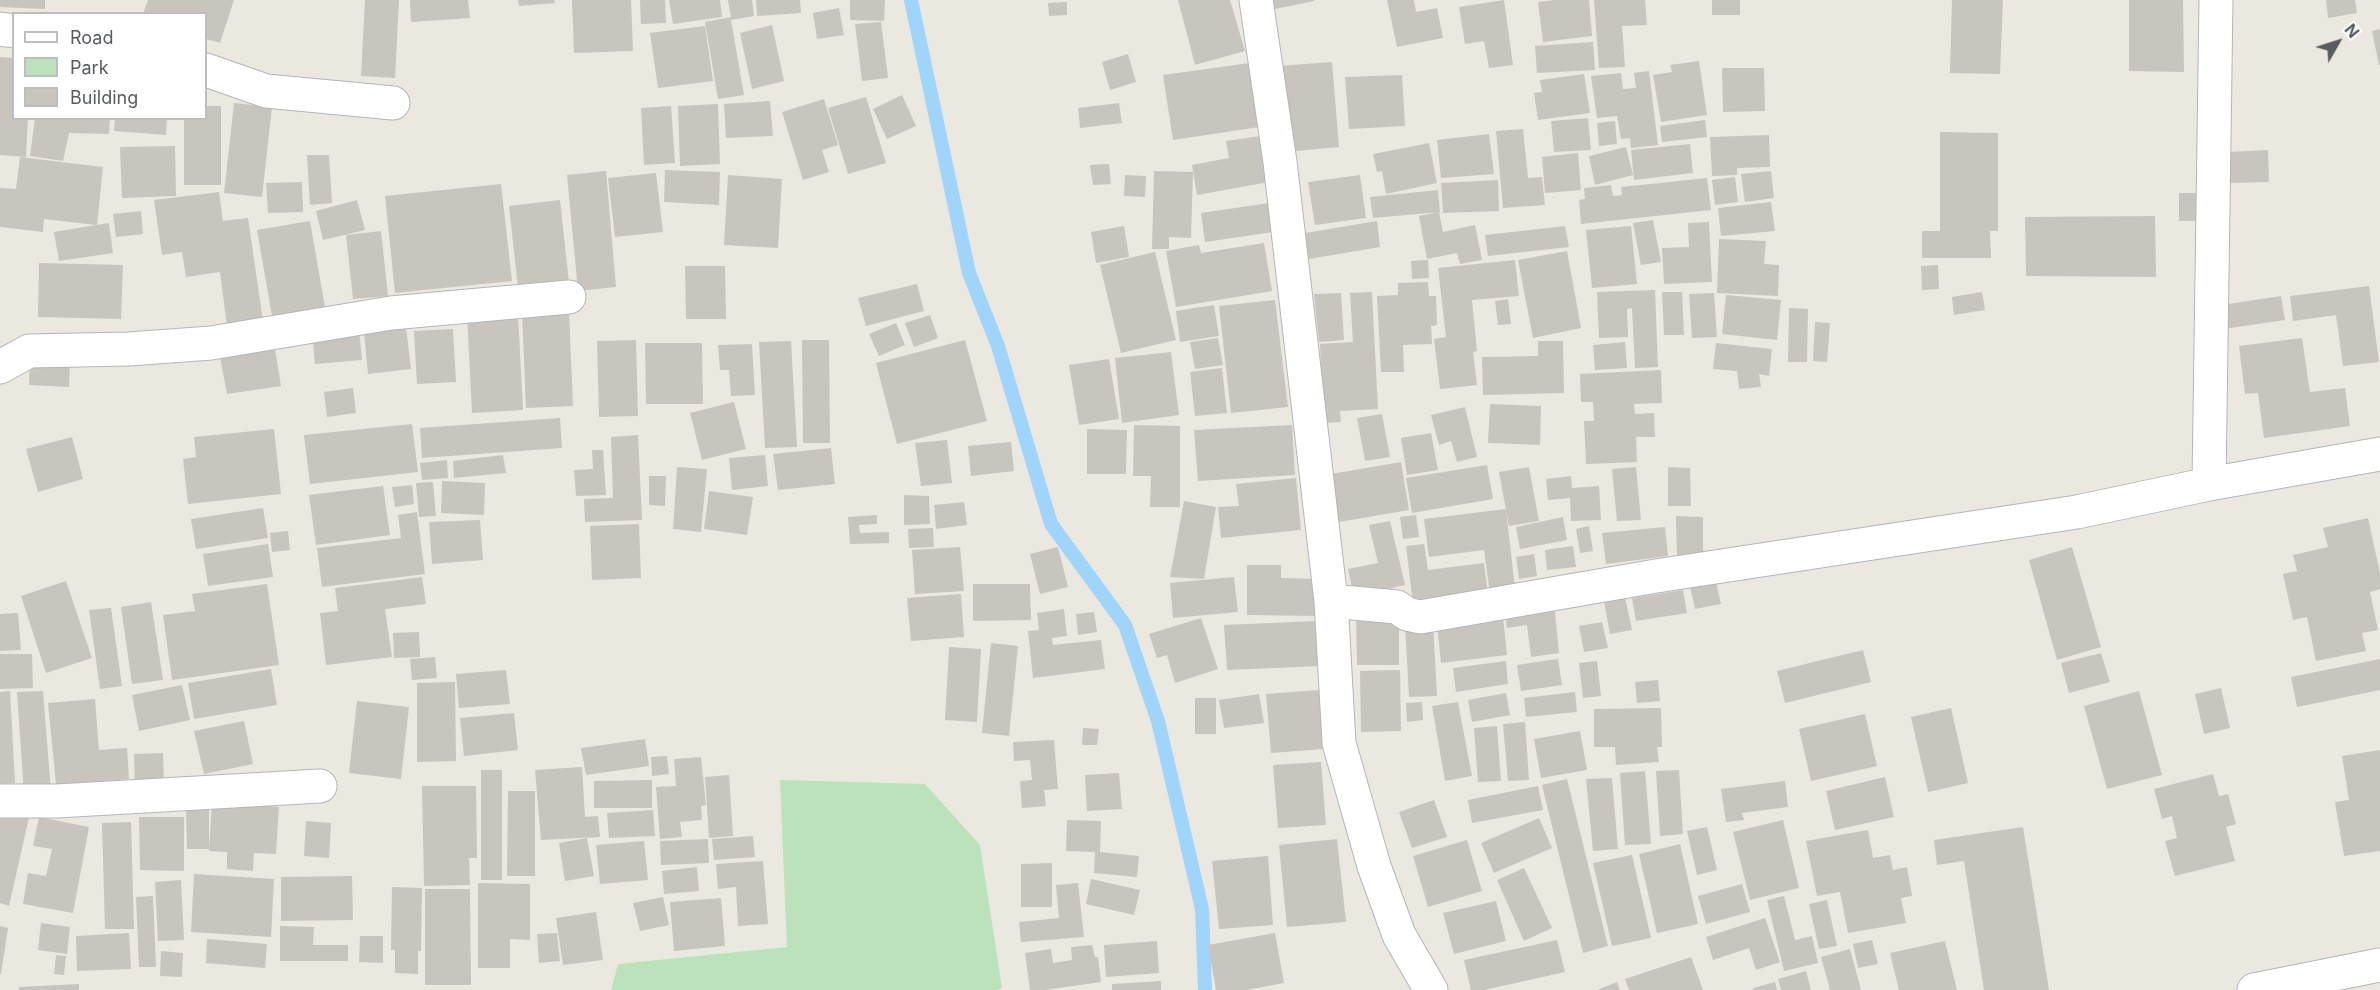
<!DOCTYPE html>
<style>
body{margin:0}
#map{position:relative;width:2380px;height:990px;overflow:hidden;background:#ebe8df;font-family:Inter,sans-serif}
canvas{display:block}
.legend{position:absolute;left:12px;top:12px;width:195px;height:108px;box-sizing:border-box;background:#fff;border:2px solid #bcbebf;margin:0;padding:8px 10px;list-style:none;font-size:18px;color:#585c60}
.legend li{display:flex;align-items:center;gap:12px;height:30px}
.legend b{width:30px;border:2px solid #bcbebf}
.north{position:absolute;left:2308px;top:12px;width:60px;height:60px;-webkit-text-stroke:4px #fff;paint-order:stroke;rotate:51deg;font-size:16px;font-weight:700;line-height:24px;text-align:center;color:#585c60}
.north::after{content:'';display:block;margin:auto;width:21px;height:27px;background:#585c60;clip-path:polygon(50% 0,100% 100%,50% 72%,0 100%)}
</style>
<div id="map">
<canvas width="2380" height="990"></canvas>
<ul class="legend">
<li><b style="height:8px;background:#fff"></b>Road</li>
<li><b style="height:16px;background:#bce2bc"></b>Park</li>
<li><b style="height:16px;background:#c8c5bf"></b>Building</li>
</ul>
<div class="north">N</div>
</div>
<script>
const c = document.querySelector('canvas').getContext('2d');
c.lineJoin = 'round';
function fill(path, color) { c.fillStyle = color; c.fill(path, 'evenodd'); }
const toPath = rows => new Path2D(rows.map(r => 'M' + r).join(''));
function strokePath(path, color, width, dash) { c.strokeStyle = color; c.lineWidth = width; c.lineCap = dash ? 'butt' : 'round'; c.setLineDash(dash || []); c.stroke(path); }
fill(toPath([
 [780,780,925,784,980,845,1002,988,996,990,611,990,618,964,787,947]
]), '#bce2bc');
strokePath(toPath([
 [911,0,969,273,998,346,1051,524,1125,625,1158,721,1202,909,1205,990]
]), '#9fd4fb', 14);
fill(toPath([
 [0,0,45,0,45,9,0,7],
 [148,0,234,0,220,43,206,39,206,14,143,14],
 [365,0,399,0,395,78,361,76],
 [410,0,468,0,470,18,411,22],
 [518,0,554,0,555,3,519,6],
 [572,0,631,0,633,51,574,53],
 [640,0,665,0,666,23,641,24],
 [669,0,720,0,722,17,673,24],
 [728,0,752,0,754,16,731,20,744,95,718,99,705,22,731,17],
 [756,0,800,0,801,13,757,16],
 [850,0,885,0,884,21,850,20],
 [1178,0,1230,0,1245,51,1195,65],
 [1268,0,1314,0,1314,1,1270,10],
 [1387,0,1414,0,1416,12,1437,8,1443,38,1397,47],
 [1504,0,1513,65,1489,68,1484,41,1465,44,1459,7],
 [1555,0,1589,0,1592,36,1543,42,1538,2],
 [1594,0,1645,0,1647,25,1622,26,1625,67,1599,68],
 [1712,0,1740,0,1740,15,1712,15],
 [1952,0,2003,0,2000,74,1950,73],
 [2129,0,2183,0,2184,72,2129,71],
 [2326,0,2355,0,2357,13,2328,18],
 [1067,2,1067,15,1049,16,1048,3],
 [839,8,844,35,817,39,813,13],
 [881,22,888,78,862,81,855,24],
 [772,25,784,81,752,89,740,33],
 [705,26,713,81,658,88,650,33],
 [2380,29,2380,65,2379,65,2372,31],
 [1593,42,1595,70,1537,73,1535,46],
 [1128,54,1136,82,1110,90,1102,62],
 [0,57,14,58,14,118,28,118,26,157,0,155],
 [1699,61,1707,115,1661,122,1653,75,1672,72,1670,65],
 [1257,62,1266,126,1173,140,1163,75],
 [1332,62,1339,147,1285,152,1277,66],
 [1722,68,1764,68,1765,111,1723,112],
 [1649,71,1658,145,1631,148,1630,138,1621,139,1617,116,1597,118,1591,76,1621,73,1623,89,1636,88,1634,73],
 [1584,74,1590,113,1538,120,1534,93,1542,92,1540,80],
 [1402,75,1405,126,1349,129,1345,77],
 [902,95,916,126,887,139,873,109],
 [866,97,886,163,848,174,828,108],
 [824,99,838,145,822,150,829,172,803,180,782,112],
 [770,101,773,136,726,138,724,104],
 [234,103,272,107,262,197,224,193],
 [1119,103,1122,123,1080,128,1078,108],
 [718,104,720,164,680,166,678,106],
 [206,106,221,106,221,185,184,185,184,118,206,118],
 [671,106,675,163,644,165,641,108],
 [35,118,110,118,109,134,69,133,63,161,30,156],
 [115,118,167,118,166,135,114,131],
 [1588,118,1591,150,1554,152,1551,121],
 [1705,120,1707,137,1662,142,1660,126],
 [1615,121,1617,144,1599,146,1597,123],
 [1523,129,1528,178,1542,177,1545,205,1503,208,1496,131],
 [1940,132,1998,133,1998,231,1990,231,1991,258,1922,258,1922,231,1940,231],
 [1489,134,1494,174,1441,178,1437,140],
 [1769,135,1770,167,1737,168,1737,175,1712,176,1710,137],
 [1260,136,1269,182,1197,195,1192,165,1229,158,1226,141],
 [1429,143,1437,183,1386,194,1382,171,1377,172,1373,154],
 [1690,144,1693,173,1634,180,1631,150],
 [175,146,176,196,122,198,120,147],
 [1626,147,1633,175,1595,185,1589,156],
 [2268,150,2269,182,2230,183,2228,152],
 [1578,153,1581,190,1545,193,1542,157],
 [307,155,329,155,332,203,310,205],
 [20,157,103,167,97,225,109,223,113,253,59,261,54,232,96,225,44,219,43,232,0,227,0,188,16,189],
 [1109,164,1111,184,1093,185,1090,165],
 [665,170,720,172,719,205,664,202],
 [606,171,616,287,578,291,567,175],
 [1154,171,1193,172,1191,238,1169,237,1169,249,1152,249],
 [1771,171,1774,198,1745,202,1741,174],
 [656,173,663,232,615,237,608,178],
 [728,175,782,179,778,248,724,245],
 [1125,175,1146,176,1145,197,1124,196],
 [1360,175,1366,218,1315,225,1308,182],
 [1735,177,1738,202,1715,205,1712,180],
 [1707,178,1711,210,1581,224,1579,200,1585,199,1584,188,1611,185,1613,196,1622,195,1621,187],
 [1498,180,1499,211,1443,213,1441,183],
 [302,182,303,212,268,213,266,183],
 [501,184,512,281,395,293,385,196],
 [1438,190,1440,212,1373,218,1370,197],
 [219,192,223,221,248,218,263,321,227,326,220,272,186,277,182,252,162,255,154,200],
 [2179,193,2200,193,2200,221,2179,221],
 [357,200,365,230,323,240,316,211],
 [560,200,570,292,519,297,509,206],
 [1771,202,1775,231,1721,236,1718,208],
 [1269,203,1273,232,1205,242,1201,213],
 [141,211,143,234,116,237,113,214],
 [1439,212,1443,232,1475,225,1482,260,1460,264,1457,253,1427,259,1419,216],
 [2155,216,2156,277,2026,276,2025,217],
 [1653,220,1661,262,1641,265,1633,223],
 [310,221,326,313,273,322,257,230],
 [1377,221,1380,247,1309,259,1305,233],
 [1709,222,1712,282,1664,284,1662,248,1689,247,1688,223],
 [1124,226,1129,257,1096,263,1091,232],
 [1565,226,1569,247,1488,256,1485,235],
 [1631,226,1637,284,1592,288,1586,230],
 [381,231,388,296,353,299,346,235],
 [1719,239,1766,241,1764,264,1779,265,1778,296,1717,293],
 [1264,243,1272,291,1176,307,1166,251,1199,245,1201,253],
 [1567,251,1581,328,1533,338,1518,260],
 [1155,252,1176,340,1121,353,1100,265],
 [1428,260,1429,278,1412,279,1411,261],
 [1515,260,1519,296,1472,300,1477,351,1473,352,1477,385,1440,389,1434,339,1446,337,1438,268],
 [39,263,123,265,121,319,38,317],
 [1938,265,1939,289,1922,290,1921,266],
 [685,266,725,266,726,319,686,319],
 [1428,282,1429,296,1436,296,1437,325,1431,326,1432,344,1403,345,1404,372,1381,372,1377,296,1398,295,1398,283],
 [917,284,924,311,866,326,858,298],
 [2369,286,2379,362,2343,366,2336,315,2293,321,2290,296],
 [1655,290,1658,367,1635,368,1632,308,1627,309,1628,337,1599,338,1597,292],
 [1372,292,1378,409,1340,411,1341,422,1324,423,1320,344,1353,342,1350,293],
 [1662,292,1682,292,1684,335,1664,335],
 [1982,292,1985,310,1954,315,1952,297],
 [1341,293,1344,340,1319,342,1314,294],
 [1714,293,1717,337,1692,338,1689,294],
 [1726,295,1781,300,1777,340,1722,334],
 [2281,296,2285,320,2224,329,2221,305],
 [1508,299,1511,324,1498,325,1495,301],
 [1275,300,1288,407,1231,413,1219,306],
 [1214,305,1219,336,1180,342,1176,311],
 [1789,308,1808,309,1807,362,1788,362],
 [569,312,573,406,526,408,522,313],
 [518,314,523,410,472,413,467,316],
 [930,315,938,338,914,347,905,323],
 [1815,322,1830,323,1827,362,1813,361],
 [896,323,905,345,879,356,869,334],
 [406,327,411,369,368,374,364,332],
 [359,328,362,360,315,364,312,333],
 [453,329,456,382,417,384,414,331],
 [1218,338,1223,365,1195,369,1190,342],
 [2302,338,2310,392,2345,388,2350,426,2264,438,2258,393,2245,394,2239,346],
 [636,340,638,416,599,417,597,341],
 [802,340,829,340,830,443,803,443],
 [965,340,987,421,897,444,876,363],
 [791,341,797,447,765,448,759,342],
 [1538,341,1563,341,1564,393,1483,395,1482,357,1538,356],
 [1625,342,1627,368,1595,370,1593,345],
 [645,343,702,343,703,404,646,404],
 [1716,343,1772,349,1769,376,1759,374,1761,387,1739,389,1737,371,1713,369],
 [752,344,755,395,731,396,729,370,720,370,718,345],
 [275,349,281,386,227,394,220,357],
 [1171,352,1179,415,1122,423,1115,358],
 [30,356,70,359,69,387,29,385],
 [1109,359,1119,419,1079,425,1069,365],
 [1222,368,1227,413,1195,416,1190,372],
 [1661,370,1662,403,1634,404,1635,414,1654,413,1655,437,1636,437,1637,462,1586,464,1584,421,1594,421,1593,402,1581,402,1580,374],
 [353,388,356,413,327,417,324,392],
 [734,402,746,449,702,460,690,413],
 [1490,404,1541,406,1540,445,1488,443],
 [1465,407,1477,457,1457,462,1451,441,1439,445,1431,415],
 [1382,414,1390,457,1365,461,1357,418],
 [560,418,562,448,422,458,420,428],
 [412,424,418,472,310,484,304,435],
 [1134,425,1180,426,1180,507,1150,507,1151,476,1133,476],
 [1292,425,1295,475,1198,481,1194,430],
 [274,429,281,494,188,504,183,459,196,457,194,437],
 [1087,429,1127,430,1126,474,1087,474],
 [1431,433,1438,470,1407,475,1401,438],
 [638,435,642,520,585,522,584,499,613,498,611,437],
 [72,437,83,479,38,492,26,449],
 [947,440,952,483,921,486,915,443],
 [1011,442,1014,471,971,476,968,446],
 [831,448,835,484,778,490,773,454],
 [592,450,603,450,606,495,576,496,574,470,593,469],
 [503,455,506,473,454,478,453,461],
 [765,455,768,486,732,490,729,458],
 [447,460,448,478,422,480,420,463],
 [1401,462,1409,510,1339,522,1331,474],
 [1487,465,1493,499,1412,513,1406,478],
 [677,467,707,469,701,532,673,529],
 [1529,467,1539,521,1509,526,1499,472],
 [1636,467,1641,520,1617,521,1612,469],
 [1668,467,1690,468,1691,506,1668,506],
 [649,476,666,476,665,506,649,505],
 [1571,476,1572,488,1599,486,1601,520,1571,521,1570,498,1548,500,1546,479],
 [1296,478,1301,530,1221,538,1218,507,1239,506,1236,484],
 [442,481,485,483,484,515,441,513],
 [433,482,436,516,419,517,416,483],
 [412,485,414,504,395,507,392,487],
 [383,486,390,535,316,545,309,495],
 [709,491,753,497,747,535,704,529],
 [904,495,929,496,930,524,904,525],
 [1184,501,1216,507,1204,579,1170,577],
 [964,502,967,525,936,529,934,505],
 [263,508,268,538,196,549,191,519],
 [1506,509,1516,597,1491,600,1484,550,1429,557,1424,519],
 [417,512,425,574,322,587,317,548,401,538,398,515],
 [877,515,877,524,859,525,860,533,889,532,889,543,850,544,848,517],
 [1416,515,1419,537,1403,539,1400,517],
 [1676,516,1703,517,1703,557,1677,556],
 [1563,517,1567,540,1520,549,1516,527],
 [2368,518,2380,573,2380,589,2370,592,2378,630,2362,633,2366,651,2316,661,2307,617,2293,620,2283,574,2297,571,2293,555,2328,547,2323,528],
 [480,520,483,560,432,564,429,522],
 [1390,521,1405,585,1354,597,1348,569,1378,563,1369,525],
 [639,524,641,578,592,580,590,526],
 [1589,526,1593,551,1580,553,1576,529],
 [1665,527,1668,556,1606,564,1602,533],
 [933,528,934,547,909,548,908,529],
 [288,531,290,550,272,552,270,533],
 [268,544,273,577,208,586,203,554],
 [1424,544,1428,570,1484,563,1489,602,1414,612,1406,546],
 [1573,546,1576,567,1547,570,1545,550],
 [960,547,964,591,915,594,912,550],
 [1058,547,1068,587,1040,594,1030,554],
 [2072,547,2101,647,2057,660,2029,560],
 [1534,554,1537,576,1519,579,1516,557],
 [1247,565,1281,565,1281,578,1320,579,1319,616,1247,615],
 [422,577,426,604,385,609,392,657,326,665,320,613,338,611,335,588],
 [1234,577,1238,612,1173,618,1170,583],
 [66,581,92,658,46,673,21,596],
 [1716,582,1721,604,1695,609,1690,586],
 [267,584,279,665,172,680,163,615,195,611,192,594],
 [973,584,1030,584,1031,620,973,621],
 [1683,590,1687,613,1636,621,1632,598],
 [961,594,964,637,911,641,907,598],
 [1625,597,1632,630,1610,634,1604,601],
 [151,602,163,680,132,684,121,607],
 [1554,602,1559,653,1531,657,1527,625,1507,628,1504,607],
 [111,608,122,686,100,689,89,610],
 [1502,608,1507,655,1441,663,1436,615],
 [1064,609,1067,636,1052,638,1053,645,1101,640,1105,669,1033,678,1028,631,1039,630,1037,613],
 [1094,612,1097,632,1078,635,1076,614],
 [1356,612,1399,612,1399,665,1357,665],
 [18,613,21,650,0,651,0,614],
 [1201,618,1218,669,1175,683,1167,655,1157,658,1149,634],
 [1317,621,1320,666,1227,670,1224,625],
 [1602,622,1608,648,1584,652,1579,626],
 [1433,623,1437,696,1409,697,1405,624],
 [419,632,420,657,394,658,393,633],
 [991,643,1018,646,1009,736,982,733],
 [949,647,981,649,977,722,945,720],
 [1863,650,1871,682,1785,703,1777,671],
 [2101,653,2110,682,2069,693,2061,663],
 [0,654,32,654,33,688,0,689],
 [435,657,437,678,412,680,410,659],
 [1558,659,1562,685,1521,691,1517,665],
 [2380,659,2380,690,2297,707,2291,677],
 [1506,661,1508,684,1456,692,1453,668],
 [1597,661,1601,696,1583,698,1579,663],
 [271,669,277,705,194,719,188,683],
 [506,670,510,704,459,708,456,674],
 [1400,670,1401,731,1361,732,1360,671],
 [1658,680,1660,701,1637,703,1635,682],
 [455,682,456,761,417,762,417,683],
 [182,685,190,720,139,731,132,695],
 [2221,688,2230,728,2204,734,2195,694],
 [1319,690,1324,749,1271,753,1266,694],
 [10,691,15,783,0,784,0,692],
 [43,691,51,792,24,794,17,692],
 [2139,691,2162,775,2107,789,2084,706],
 [1575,692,1577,712,1526,717,1524,698],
 [1506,693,1510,715,1472,722,1468,700],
 [1259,694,1264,723,1224,728,1219,700],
 [1195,698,1216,698,1216,734,1195,734],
 [95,699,99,750,127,748,129,779,56,785,48,703],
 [357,701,409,707,401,779,349,773],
 [1422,702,1423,720,1407,722,1406,703],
 [1458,702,1472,776,1445,781,1432,706],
 [1661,708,1662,747,1657,747,1659,762,1616,765,1615,747,1594,747,1594,709],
 [1951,708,1968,783,1928,792,1911,717],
 [514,713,518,750,464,756,460,718],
 [1865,714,1877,766,1811,781,1799,729],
 [244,721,253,764,204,774,194,731],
 [1525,722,1529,780,1508,781,1503,724],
 [1497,726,1501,781,1478,782,1474,728],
 [1083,728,1099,729,1097,745,1082,745],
 [1580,731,1587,770,1541,778,1534,739],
 [645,739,649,766,586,775,581,748],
 [1054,740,1058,789,1044,790,1046,806,1022,808,1020,781,1032,780,1030,760,1014,761,1013,742],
 [2380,750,2380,851,2344,856,2335,802,2349,800,2342,756],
 [163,753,164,787,135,789,134,754],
 [667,756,669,774,652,776,651,757],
 [701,757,706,805,701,806,702,820,680,822,682,837,660,839,656,787,676,786,674,759],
 [1321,762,1326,825,1278,828,1273,765],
 [582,767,585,817,598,816,600,837,541,840,535,770],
 [481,770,502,770,502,880,481,880],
 [1679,770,1683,834,1660,836,1656,771],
 [1645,771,1651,844,1625,845,1620,773],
 [1119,773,1122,809,1087,811,1085,775],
 [2213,774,2219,796,2228,794,2236,824,2226,827,2235,861,2175,876,2165,841,2177,838,2172,816,2162,819,2154,789],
 [729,775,733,836,709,838,705,777],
 [1885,777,1894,817,1835,830,1826,791],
 [1612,778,1618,849,1593,851,1586,779],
 [1567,779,1608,946,1583,953,1542,785],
 [652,780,652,808,594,808,594,781],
 [1785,781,1788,807,1742,813,1744,820,1726,822,1721,789],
 [422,786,476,786,477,858,469,858,470,885,424,886],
 [1538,786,1543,810,1472,823,1468,800],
 [508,791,535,791,535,876,507,876],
 [1434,800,1447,837,1412,848,1399,812],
 [212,802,279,807,276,854,254,853,253,871,227,869,227,852,209,851],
 [0,807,30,813,9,906,0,903],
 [186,807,209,807,209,849,187,849],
 [653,810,655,836,609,838,607,813],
 [39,817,89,827,73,913,23,904,28,873,46,876,52,849,33,846],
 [139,817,184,817,184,871,140,870],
 [1539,818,1552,848,1494,873,1481,843],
 [1067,820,1101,821,1100,852,1139,856,1137,877,1094,873,1095,852,1066,851],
 [1783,820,1799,888,1750,900,1733,832],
 [306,821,331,823,329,858,304,856],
 [131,822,134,929,105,929,102,823],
 [1707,827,1717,870,1697,875,1687,831],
 [2023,827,2049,990,1984,990,1964,861,1937,865,1934,840],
 [1868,830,1873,858,1890,855,1893,870,1907,867,1912,896,1901,898,1906,923,1848,933,1840,892,1817,896,1806,841],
 [753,836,755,857,714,860,712,839],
 [587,838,594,876,565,881,559,843],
 [708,839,709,863,661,865,660,841],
 [1337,839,1346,922,1287,927,1279,845],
 [1467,840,1482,891,1428,907,1413,856],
 [644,841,648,880,600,884,596,845],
 [1680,844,1698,924,1657,933,1639,854],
 [1632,855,1651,938,1612,946,1593,863],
 [1268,856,1273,925,1219,929,1212,861],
 [763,861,768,924,738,926,736,887,718,889,716,864],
 [1052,863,1052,907,1021,907,1021,864],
 [697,867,699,891,664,894,662,871],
 [1524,868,1552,928,1524,941,1497,880],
 [194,874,274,879,271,937,191,932],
 [352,876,353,920,281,921,281,877],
 [1091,879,1140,890,1134,915,1086,904],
 [181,880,184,940,158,941,155,882],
 [478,883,530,884,530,940,510,939,510,968,478,968],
 [1078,883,1084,937,1021,942,1019,922,1059,918,1056,885],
 [1742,884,1750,912,1706,924,1698,896],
 [392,887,422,888,421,951,418,951,418,974,395,973,395,950,391,950],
 [425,889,470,889,471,985,425,985],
 [153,896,156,967,139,967,136,897],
 [1784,896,1795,940,1812,936,1818,963,1784,971,1767,900],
 [663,897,669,925,640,931,633,903],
 [721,898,725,946,674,951,670,902],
 [1827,900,1837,946,1819,949,1809,904],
 [1496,901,1506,941,1454,954,1443,913],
 [596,912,603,960,563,965,556,918],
 [1765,918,1780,962,1756,970,1749,948,1713,960,1706,937],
 [41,923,70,927,67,954,38,950],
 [0,926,8,928,1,974,0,974],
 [280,926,314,927,313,945,348,945,348,961,280,961],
 [129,933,131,969,77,971,76,936],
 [557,933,560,961,539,963,537,934],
 [1275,933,1284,983,1247,990,1216,990,1208,945],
 [360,936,383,936,383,963,359,962],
 [207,939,267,944,265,968,206,963],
 [1557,940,1565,972,1484,990,1471,990,1464,960],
 [1872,940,1878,964,1858,968,1853,944],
 [1157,941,1159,973,1106,977,1104,945],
 [1945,941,1957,990,1899,990,1890,953],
 [1092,945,1095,957,1098,957,1101,982,1045,990,1030,990,1025,953,1051,949,1053,963,1072,960,1071,947],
 [1850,949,1861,990,1830,990,1821,957],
 [161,951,183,953,182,977,160,976],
 [56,955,66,956,64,975,54,974],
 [1691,957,1703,990,1629,990,1625,979],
 [1806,971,1811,990,1781,990,1778,979],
 [1161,981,1161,990,1112,990,1112,984],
 [1617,982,1620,990,1597,990],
 [1775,982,1777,990,1754,990,1753,988],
 [79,984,79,990,19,990,19,987]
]), '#c8c5bf');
const street = toPath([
 [1256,0,1280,162,1331,601,1339,743,1374,866,1399,935,1431,990],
 [0,29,14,31],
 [206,70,266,91,393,103],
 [0,367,29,351,129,349,211,343,391,313,569,297],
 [2209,484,2216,0],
 [1331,601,1397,607,1407,614,1420,617,1656,576,2077,512,2209,484,2380,454],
 [0,801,57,801,320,786],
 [2254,990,2380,965]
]);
strokePath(street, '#b2b6ba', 35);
strokePath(street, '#fff', 33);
</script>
